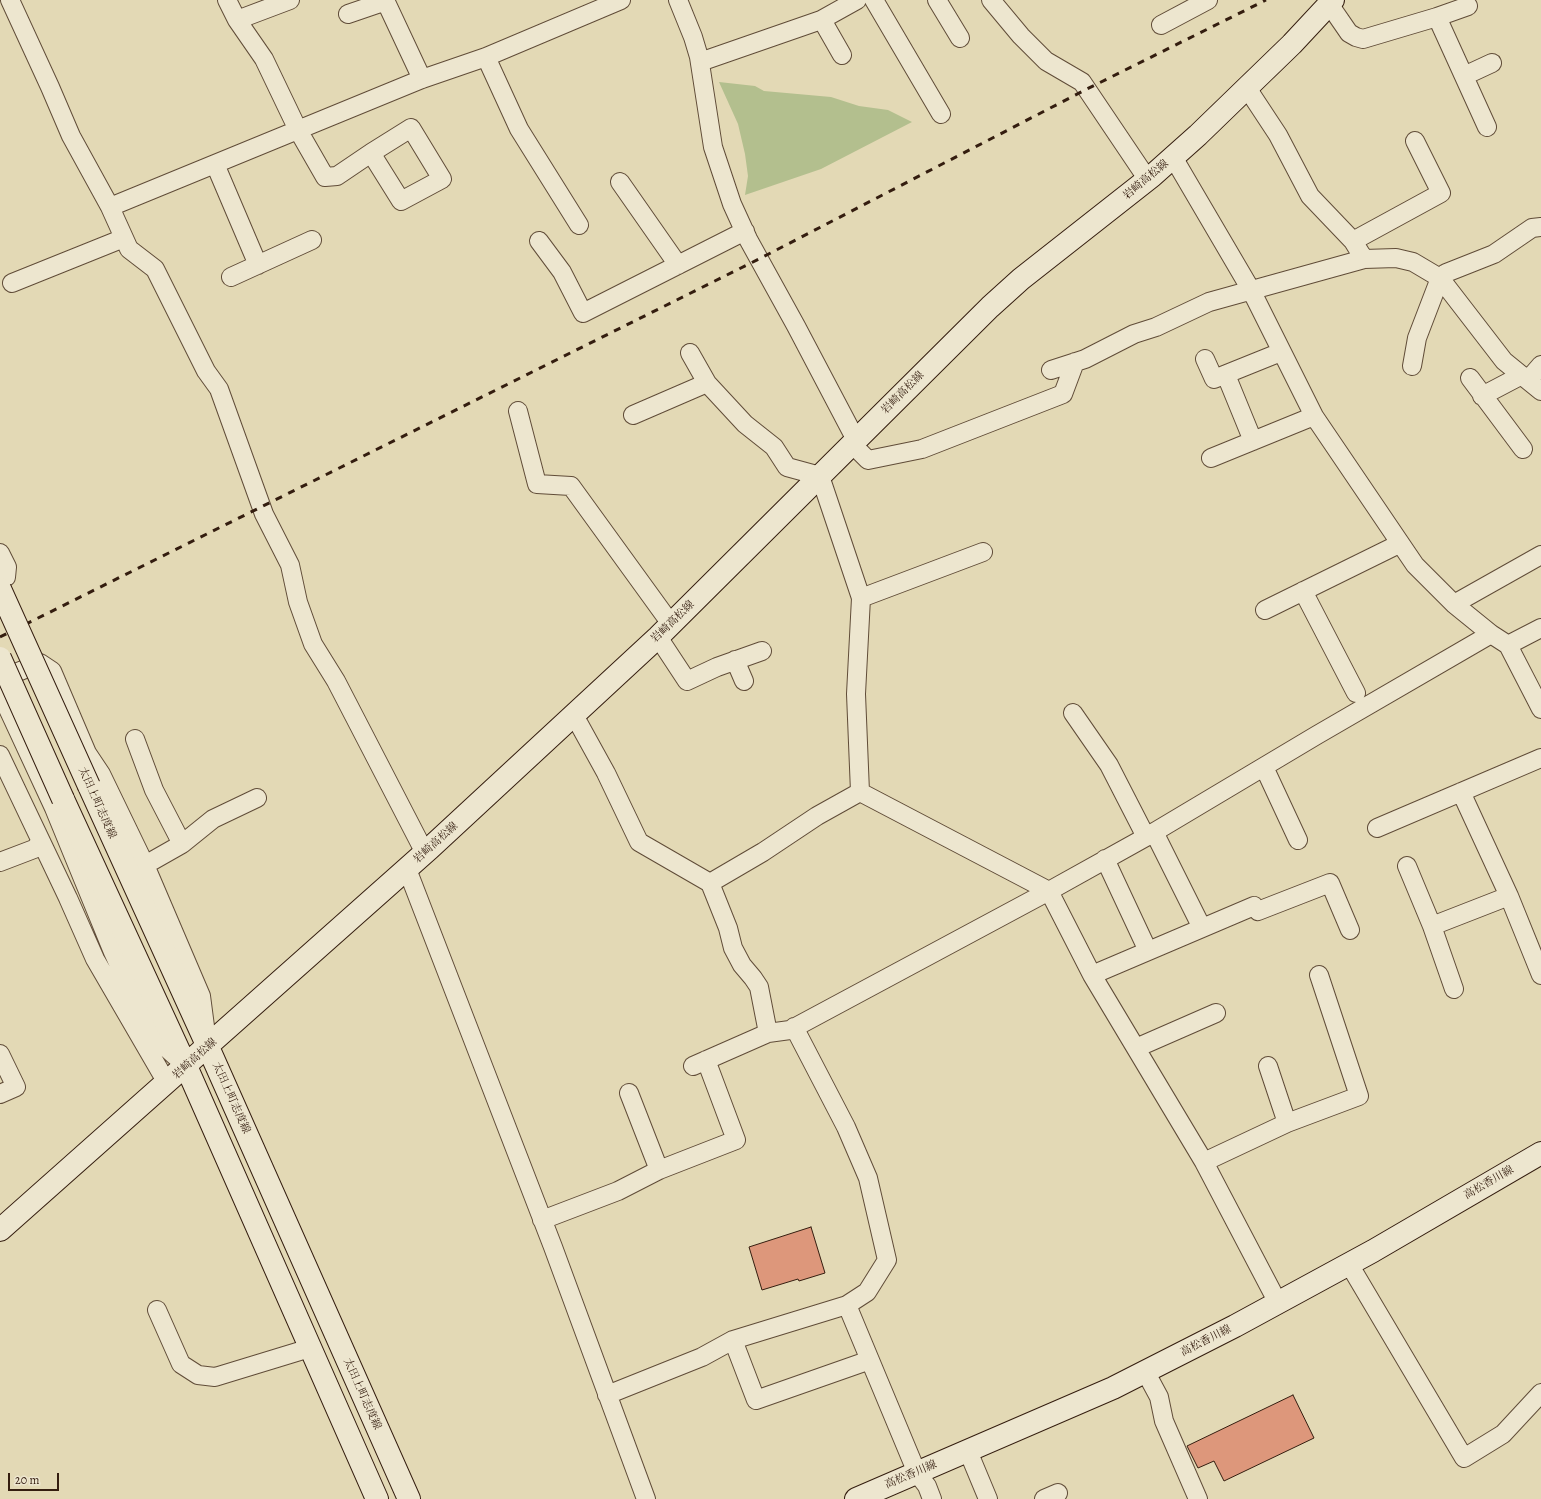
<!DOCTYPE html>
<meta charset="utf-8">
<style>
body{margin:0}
#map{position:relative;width:1541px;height:1499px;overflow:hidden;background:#e3d9b5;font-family:Alegreya,serif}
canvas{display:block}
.scale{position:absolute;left:8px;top:1473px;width:51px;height:18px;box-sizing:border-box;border:2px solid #341d0f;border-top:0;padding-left:5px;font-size:12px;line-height:14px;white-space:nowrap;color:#341d0f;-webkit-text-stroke:3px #ede6cf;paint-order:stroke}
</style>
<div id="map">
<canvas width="1541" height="1499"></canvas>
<div class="scale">20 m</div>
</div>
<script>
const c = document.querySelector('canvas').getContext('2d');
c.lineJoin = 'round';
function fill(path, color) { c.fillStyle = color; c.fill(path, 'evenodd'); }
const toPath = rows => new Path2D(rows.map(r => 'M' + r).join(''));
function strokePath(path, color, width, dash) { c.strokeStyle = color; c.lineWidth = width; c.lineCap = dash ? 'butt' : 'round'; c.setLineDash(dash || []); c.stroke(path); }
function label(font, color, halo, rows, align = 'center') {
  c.font = font + ' Alegreya,"Noto Serif JP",serif'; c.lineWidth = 3; c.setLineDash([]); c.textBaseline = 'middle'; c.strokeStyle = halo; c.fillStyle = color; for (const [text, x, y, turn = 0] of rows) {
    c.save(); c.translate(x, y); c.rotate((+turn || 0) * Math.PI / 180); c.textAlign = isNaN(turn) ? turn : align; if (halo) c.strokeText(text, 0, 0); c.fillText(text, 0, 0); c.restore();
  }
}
fill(toPath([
 [719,82,755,86,764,91,831,97,859,106,888,110,912,122,821,169,745,195,748,176,745,154,738,124]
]), '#b3bf8e');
const building = toPath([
 [811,1227,825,1273,799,1281,798,1279,762,1290,749,1247,811,1227],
 [1293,1395,1314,1438,1224,1481,1214,1461,1198,1468,1187,1446,1293,1395]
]);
fill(building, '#dd977b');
strokePath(building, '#341d0f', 1);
const street = toPath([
 [10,0,50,87,71,136,110,207,422,79,486,57,621,0],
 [227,0,237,20,264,59,298,130,325,177,337,176,371,153,411,128,442,179,401,201,371,153],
 [385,0,422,79],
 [678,0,693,37,699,57,713,147,732,204,748,239,796,326,856,440],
 [874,0,941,114],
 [937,0,960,38],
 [991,0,1021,36,1046,61,1082,82,1148,180],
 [1329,4,1349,33,1356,37,1363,39,1437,17,1487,127],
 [348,14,386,1],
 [1437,17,1468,6],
 [237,20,290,0],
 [822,20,842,55],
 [1161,25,1208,0],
 [486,57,519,129,579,225],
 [700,62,821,20,857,0],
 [1464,76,1492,63],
 [1247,88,1278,135,1310,196,1353,241,1364,259],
 [1173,157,1251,290,1314,416,1415,565,1454,604,1491,634,1508,645,1541,709],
 [215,164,258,265],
 [620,182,678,265],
 [110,207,129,249,155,269,206,371,219,389,264,514,290,565,298,602,313,644,336,681,425,853],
 [539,241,562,272,583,313,745,231],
 [1353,241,1441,193,1415,141],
 [231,277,312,240],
 [12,283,124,238],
 [690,353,707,383],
 [1205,359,1214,379,1281,352],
 [1412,366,1417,338,1440,278,1446,273,1494,254,1532,228,1541,227],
 [1051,370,1085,359,1134,334,1156,327,1209,302,1364,259,1396,258,1413,262,1440,278,1504,361,1541,391],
 [1226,375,1253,441],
 [1470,378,1523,449],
 [1528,380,1541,365],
 [1482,396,1522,375],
 [518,411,537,484,571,486,671,624],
 [633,415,707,383,745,424,774,447,787,467,820,476,861,598,856,694,860,792,817,816,763,852,710,883],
 [852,444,868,460,922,449,1063,394,1075,362],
 [1211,458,1314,416],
 [0,553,7,567,6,577,0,580],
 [1303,591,1356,693],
 [861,598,983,552],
 [1454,604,1541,555],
 [1265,610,1399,544],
 [658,637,687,681,717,667,762,651],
 [1508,645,1541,628],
 [735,660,744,681],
 [1073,713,1109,765,1146,837],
 [574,715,606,773,639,842,710,883,728,928,733,948,742,965,753,978,759,987,768,1033],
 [135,739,154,790,182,844,145,865],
 [0,755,68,898,95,959,167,1083],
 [1264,767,1298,840],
 [860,792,1049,891,1092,975,1204,1162,1278,1303],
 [1461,792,1509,896,1541,975],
 [1377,828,1541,758],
 [1154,832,1202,928],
 [182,844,213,819,257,798],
 [1105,859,1148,951],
 [0,862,34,849,41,842],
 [1407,866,1432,926,1454,989],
 [407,869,553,1247,646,1499],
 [1432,926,1509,896],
 [1092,975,1254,906,1258,911,1330,883,1350,930],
 [1136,1048,1216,1013],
 [0,1054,16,1087,0,1094],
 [184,1064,150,1033,113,952,54,808,3,698,3,678,40,663,52,671,87,753,101,774,145,865,201,996,206,1034],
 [693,1066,768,1033,790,1030,1049,891,1146,837,1317,735,1491,634],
 [1268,1066,1287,1123],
 [629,1093,659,1170],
 [1204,1162,1287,1123,1359,1096,1319,975],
 [542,1220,618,1191,659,1170,736,1140,706,1060],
 [1349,1264,1464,1458,1503,1434,1541,1393],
 [847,1305,917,1473,927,1486,932,1499],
 [157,1310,181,1364,198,1375,215,1377,310,1348],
 [733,1340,756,1400,870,1360],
 [1145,1371,1159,1397,1164,1421,1198,1499],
 [607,1395,702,1357,733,1340,847,1305,867,1292,887,1260,868,1178,846,1127,794,1027],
 [968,1451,988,1499],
 [1044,1499,1058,1493]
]);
const secondary = toPath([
 [89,786,208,1047,409,1499],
 [63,799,186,1066,377,1499],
 [0,1230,429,849,658,637,990,307,1021,279,1152,176,1198,135,1292,44,1333,0],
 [856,1499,1113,1388,1235,1326,1373,1251,1541,1153]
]);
strokePath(street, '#604c38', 20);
strokePath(secondary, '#341d0f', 24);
strokePath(street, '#ede6cf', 18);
strokePath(secondary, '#ede6cf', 22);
strokePath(toPath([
 [0,637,759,259,1087,89,1266,0]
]), '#341d0f', 3, [7, 7]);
const secondaryBridge = toPath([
 [0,589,89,786],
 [0,658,63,799]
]);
strokePath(secondaryBridge, '#341d0f', 24, []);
strokePath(secondaryBridge, '#ede6cf', 22);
label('11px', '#341d0f', '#ede6cf', [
 ["岩崎高松線",1146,180,-40],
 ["岩崎高松線",903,393,-45],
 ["岩崎高松線",673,622,-44],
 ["太田上町志度線",97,803,66],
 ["岩崎高松線",436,843,-42],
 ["岩崎高松線",195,1059,-42],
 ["太田上町志度線",231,1098,66],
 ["高松香川線",1489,1183,-30],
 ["高松香川線",1206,1341,-27],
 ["太田上町志度線",362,1394,66],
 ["高松香川線",911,1475,-23]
]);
</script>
